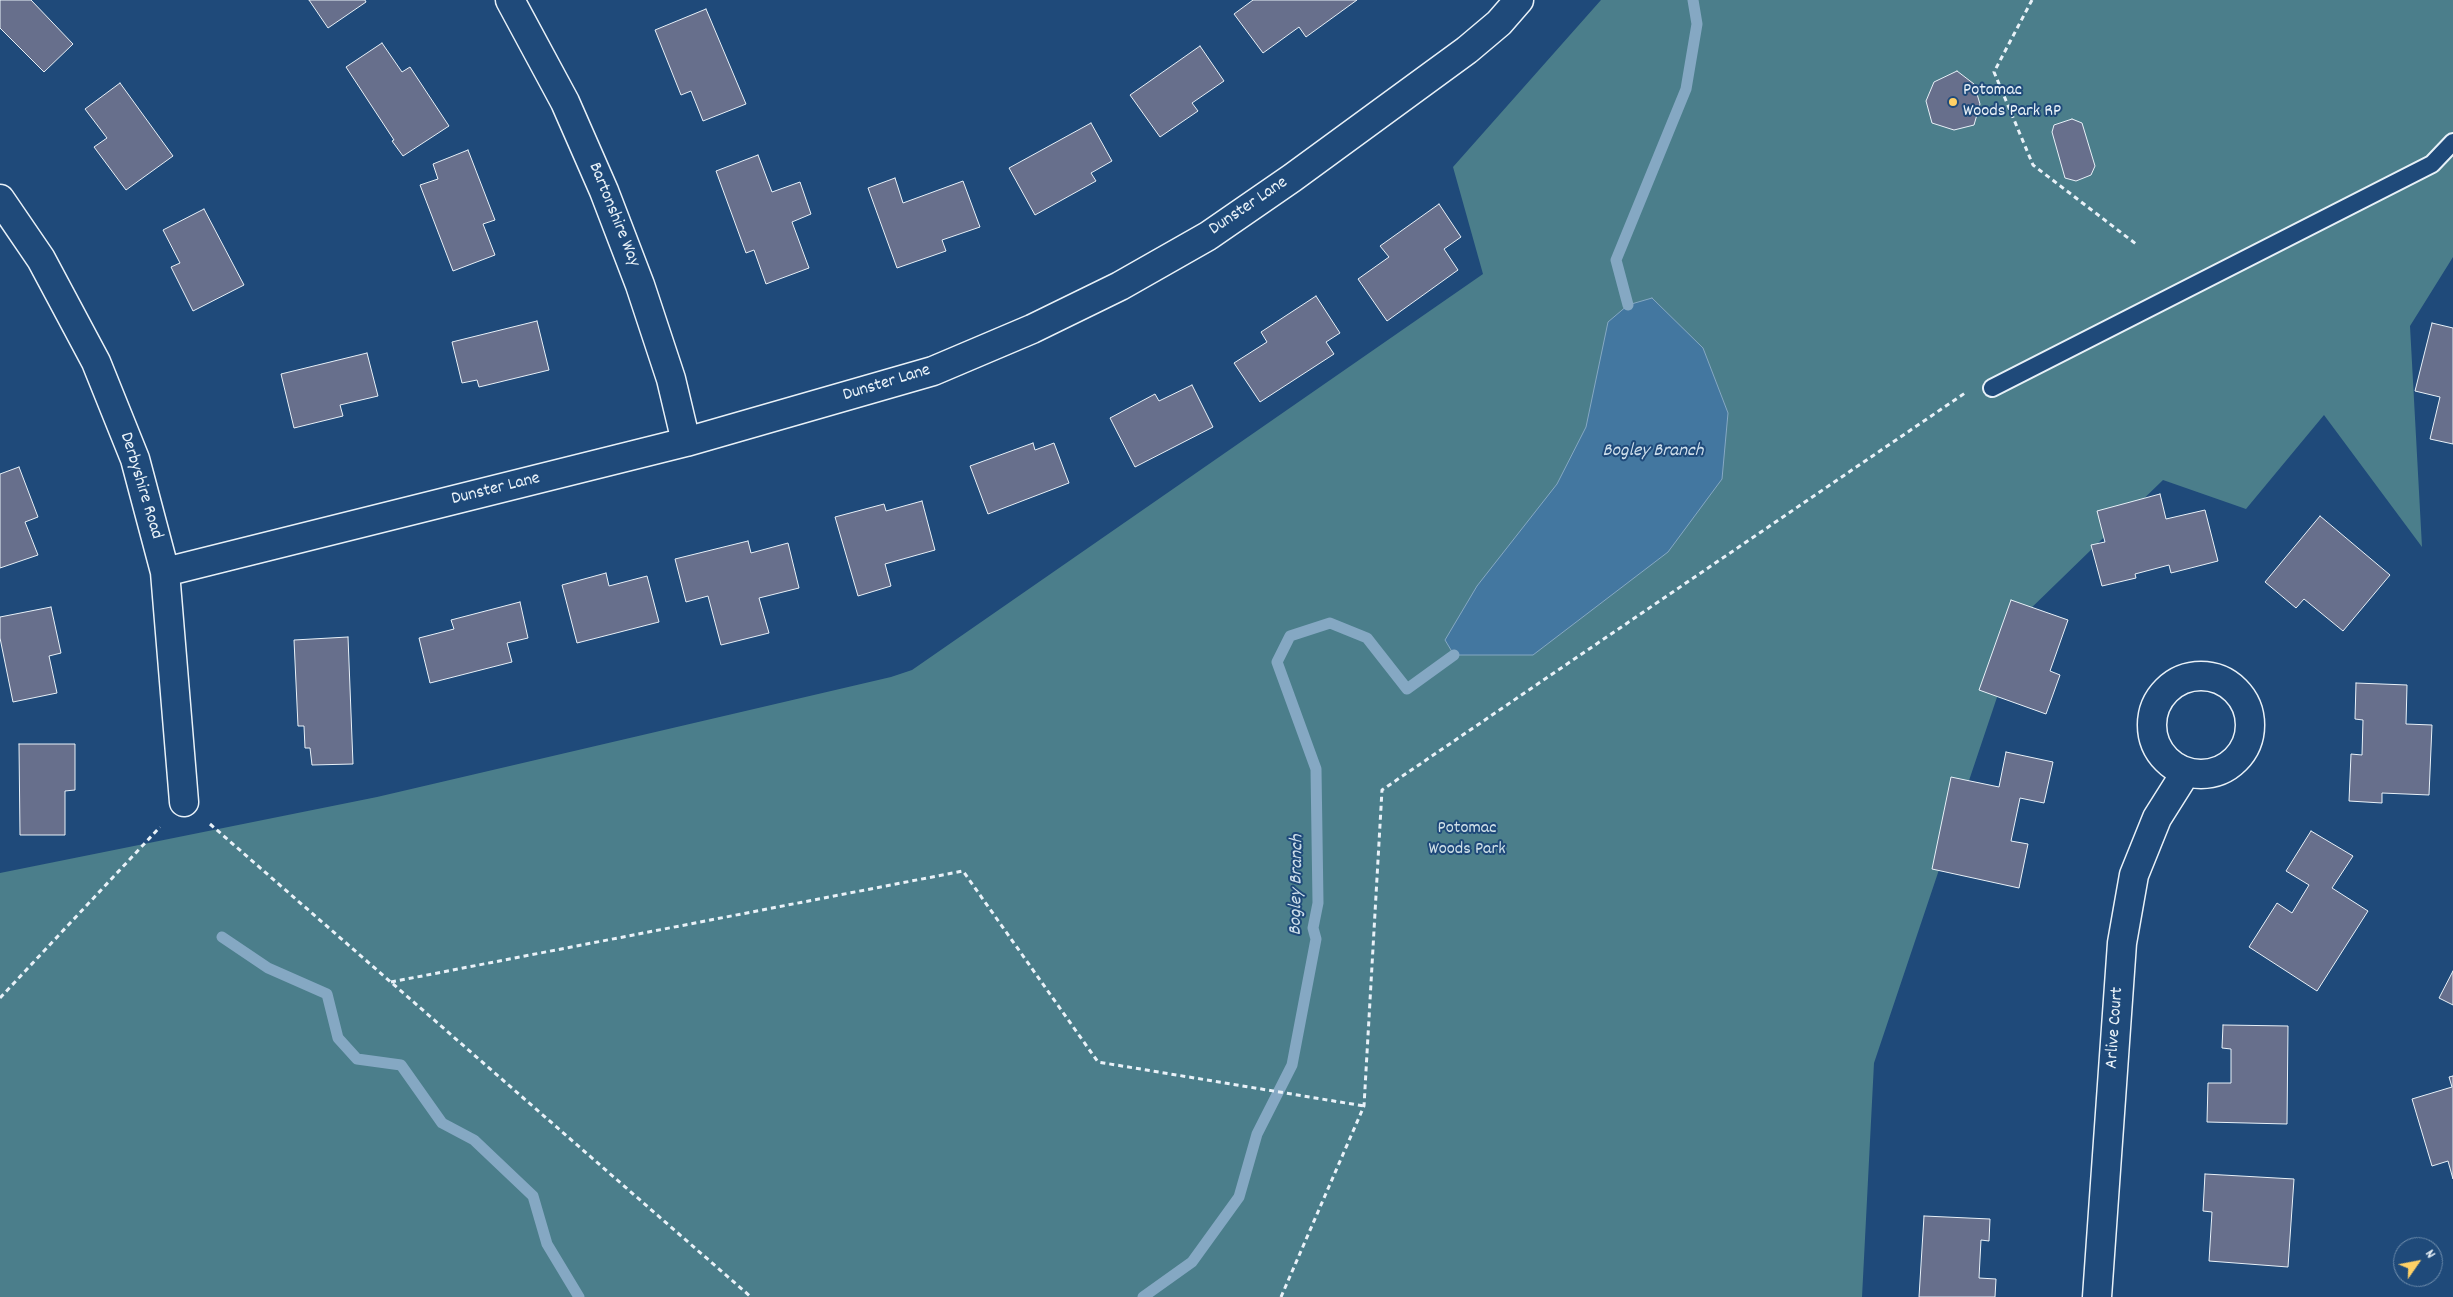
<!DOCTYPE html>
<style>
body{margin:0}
#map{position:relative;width:2453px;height:1297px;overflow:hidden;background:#1f4a7a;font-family:Dekko,sans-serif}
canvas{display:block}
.north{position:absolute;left:2393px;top:1237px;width:50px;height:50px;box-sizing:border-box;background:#1f4a7a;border:1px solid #6f8dac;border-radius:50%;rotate:57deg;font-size:14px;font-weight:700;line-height:20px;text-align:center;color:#e8f1f8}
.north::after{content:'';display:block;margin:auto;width:18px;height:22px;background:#ffd166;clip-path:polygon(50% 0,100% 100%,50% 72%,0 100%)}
</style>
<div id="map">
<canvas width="2453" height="1297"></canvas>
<div class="north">N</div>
</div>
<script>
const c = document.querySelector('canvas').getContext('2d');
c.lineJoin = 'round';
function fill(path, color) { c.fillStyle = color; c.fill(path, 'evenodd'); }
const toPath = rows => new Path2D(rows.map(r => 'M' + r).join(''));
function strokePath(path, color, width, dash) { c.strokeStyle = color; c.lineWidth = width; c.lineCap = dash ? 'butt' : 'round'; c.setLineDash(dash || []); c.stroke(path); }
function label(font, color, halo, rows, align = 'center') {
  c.font = font + ' Dekko,sans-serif'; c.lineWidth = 4; c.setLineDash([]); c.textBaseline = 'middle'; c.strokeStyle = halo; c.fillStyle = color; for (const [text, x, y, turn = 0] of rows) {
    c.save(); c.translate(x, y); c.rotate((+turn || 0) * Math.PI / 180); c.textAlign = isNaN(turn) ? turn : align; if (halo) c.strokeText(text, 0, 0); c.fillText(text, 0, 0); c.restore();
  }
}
fill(toPath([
 [1601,0,2453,0,2453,257,2410,326,2422,547,2324,415,2246,509,2163,480,2025,614,1874,1063,1862,1297,0,1297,0,873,377,797,891,677,912,670,1483,274,1453,167]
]), '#4b7e8b');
const water = toPath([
 [1652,298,1703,348,1728,413,1722,479,1668,552,1533,655,1454,655,1445,640,1477,586,1557,484,1586,427,1608,322,1628,305,1652,298]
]);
fill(water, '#4377a0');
strokePath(water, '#85a8c3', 1);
strokePath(toPath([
 [1628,305,1616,260,1686,89,1697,24,1693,0],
 [222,937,268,968,327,994,338,1038,357,1059,401,1065,442,1123,474,1140,533,1196,547,1244,579,1297],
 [1143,1297,1192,1262,1239,1197,1257,1134,1292,1065,1316,939,1313,928,1318,903,1316,769,1277,662,1290,636,1330,623,1367,638,1407,689,1454,655]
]), '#85a8c3', 11);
const building = toPath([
 [0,0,31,0,73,44,44,72,0,28,0,0],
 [309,0,365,0,366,2,328,28,309,0],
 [1253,0,1357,0,1306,37,1299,27,1263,53,1234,14,1253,0],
 [706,9,746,104,703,121,691,91,681,95,655,30,706,9],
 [382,43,402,72,410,67,449,126,403,156,392,141,394,140,346,67,382,43],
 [1200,46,1224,81,1192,103,1198,111,1160,137,1130,95,1200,46],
 [1957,71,1974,84,1980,104,1974,125,1954,130,1932,123,1926,101,1934,82,1957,71],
 [120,83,173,156,126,190,94,147,107,138,85,109,120,83],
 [2072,119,2082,123,2095,166,2091,175,2076,181,2065,178,2052,132,2054,125,2072,119],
 [1091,123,1112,161,1091,173,1096,181,1035,215,1009,168,1091,123],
 [468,150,495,220,483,224,495,255,453,271,420,185,438,179,433,164,468,150],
 [758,155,772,192,800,182,811,214,792,222,809,268,766,284,754,250,746,253,716,171,758,155],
 [895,178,903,203,963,181,980,227,942,240,946,251,897,268,868,188,895,178],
 [1439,204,1461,237,1444,249,1458,270,1387,321,1358,279,1389,257,1380,246,1439,204],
 [204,209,244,285,193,311,171,267,180,263,163,230,204,209],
 [1316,296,1340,333,1326,342,1334,354,1260,402,1234,363,1267,342,1261,332,1316,296],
 [537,321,549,370,479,387,477,380,462,383,452,342,537,321],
 [2432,323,2453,328,2453,444,2430,439,2440,397,2415,391,2432,323],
 [367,353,378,396,340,405,343,416,294,428,281,374,367,353],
 [1192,385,1213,427,1135,467,1110,418,1155,394,1159,401,1192,385],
 [1033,443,1035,450,1054,443,1069,483,988,514,970,466,1033,443],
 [19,467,38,517,25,522,38,555,0,568,0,474,19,467],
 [2160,494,2166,519,2205,510,2218,561,2171,573,2169,565,2135,574,2136,578,2102,586,2091,545,2105,542,2097,511,2160,494],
 [922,501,935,550,885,564,891,586,858,596,835,517,884,504,886,511,922,501],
 [2320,516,2390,575,2343,631,2304,599,2296,608,2265,582,2320,516],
 [748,541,751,553,788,543,799,588,759,598,769,633,721,645,708,596,686,602,675,559,748,541],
 [606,573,609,586,647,576,659,622,577,643,562,585,606,573],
 [2011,600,2068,620,2050,671,2060,675,2046,714,1979,690,2011,600],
 [520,602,528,638,507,643,512,662,430,683,419,638,454,629,451,620,520,602],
 [51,607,61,653,49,656,57,693,13,702,0,638,0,617,51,607],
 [348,637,353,764,312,765,310,748,305,748,304,726,298,726,294,640,348,637],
 [2356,683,2407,685,2406,724,2432,725,2429,795,2382,793,2382,803,2349,801,2351,754,2362,755,2363,720,2355,719,2356,683],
 [19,744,75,744,75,790,65,791,65,835,20,835,19,744],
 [2006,752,2053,762,2044,803,2020,798,2011,841,2028,844,2019,888,1932,869,1951,777,1999,787,2006,752],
 [2311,831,2353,856,2332,888,2368,911,2317,991,2249,947,2277,903,2292,913,2309,885,2286,871,2311,831],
 [2453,971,2453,1005,2439,998,2453,971],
 [2223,1025,2288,1026,2287,1124,2207,1122,2208,1083,2231,1083,2231,1049,2222,1048,2223,1025],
 [2453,1076,2453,1179,2448,1161,2432,1166,2412,1099,2452,1087,2449,1077,2453,1076],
 [2205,1174,2294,1179,2288,1267,2209,1261,2212,1212,2203,1211,2205,1174],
 [1924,1216,1990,1219,1989,1241,1981,1240,1979,1278,1996,1279,1995,1297,1919,1297,1924,1216]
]);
fill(building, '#676f8c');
strokePath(building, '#e8f1f8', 1);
const lane = toPath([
 [1992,388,2432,164,2453,142]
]);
const street = toPath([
 [510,0,565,102,604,191,640,285,671,379,686,442],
 [0,199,41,259,96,362,135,459,165,572,184,802],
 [165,572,686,442,933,371,1032,329,1120,286,1208,236,1292,178,1467,50,1499,23,1519,0],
 '2152 725a49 49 0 1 1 98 0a49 49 0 1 1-98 0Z',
 [2097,1297,2122,943,2134,875,2157,818,2186,772]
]);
strokePath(lane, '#e8f1f8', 20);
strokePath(street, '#e8f1f8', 31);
strokePath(toPath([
 [2032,0,1994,72,2033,165,2136,244],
 [210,824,751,1297],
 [391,982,963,871,1098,1062,1364,1106],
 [0,998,160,827],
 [1281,1297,1364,1106,1382,790,1965,393]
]), '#e8f1f8', 3, [5, 4]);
strokePath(lane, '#1f4a7a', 16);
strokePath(street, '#1f4a7a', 28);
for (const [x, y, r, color] of [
 [1953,102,5,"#ffd166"]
]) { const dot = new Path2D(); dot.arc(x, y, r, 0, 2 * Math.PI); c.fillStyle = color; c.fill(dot); strokePath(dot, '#1f4a7a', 2); }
label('18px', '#e8f1f8', '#1f4a7a', [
 ["Potomac",1963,92],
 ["Woods Park RP",1963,113]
], 'left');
label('18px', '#e8f1f8', '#1f4a7a', [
 ["Dunster Lane",1249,207,-34],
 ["Bartonshire Way",613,215,68],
 ["Dunster Lane",887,384,-17],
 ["Derbyshire Road",140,486,73],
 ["Dunster Lane",496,490,-14],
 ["Arlive Court",2116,1028,-86]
]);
label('18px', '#d0e0e8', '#1f4a7a', [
 ["Potomac",1467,830],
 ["Woods Park",1467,851]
]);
label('italic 19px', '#cfdfeb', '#1f4a7a', [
 ["Bogley Branch",1653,452],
 ["Bogley Branch",1298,885,-89]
]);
</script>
